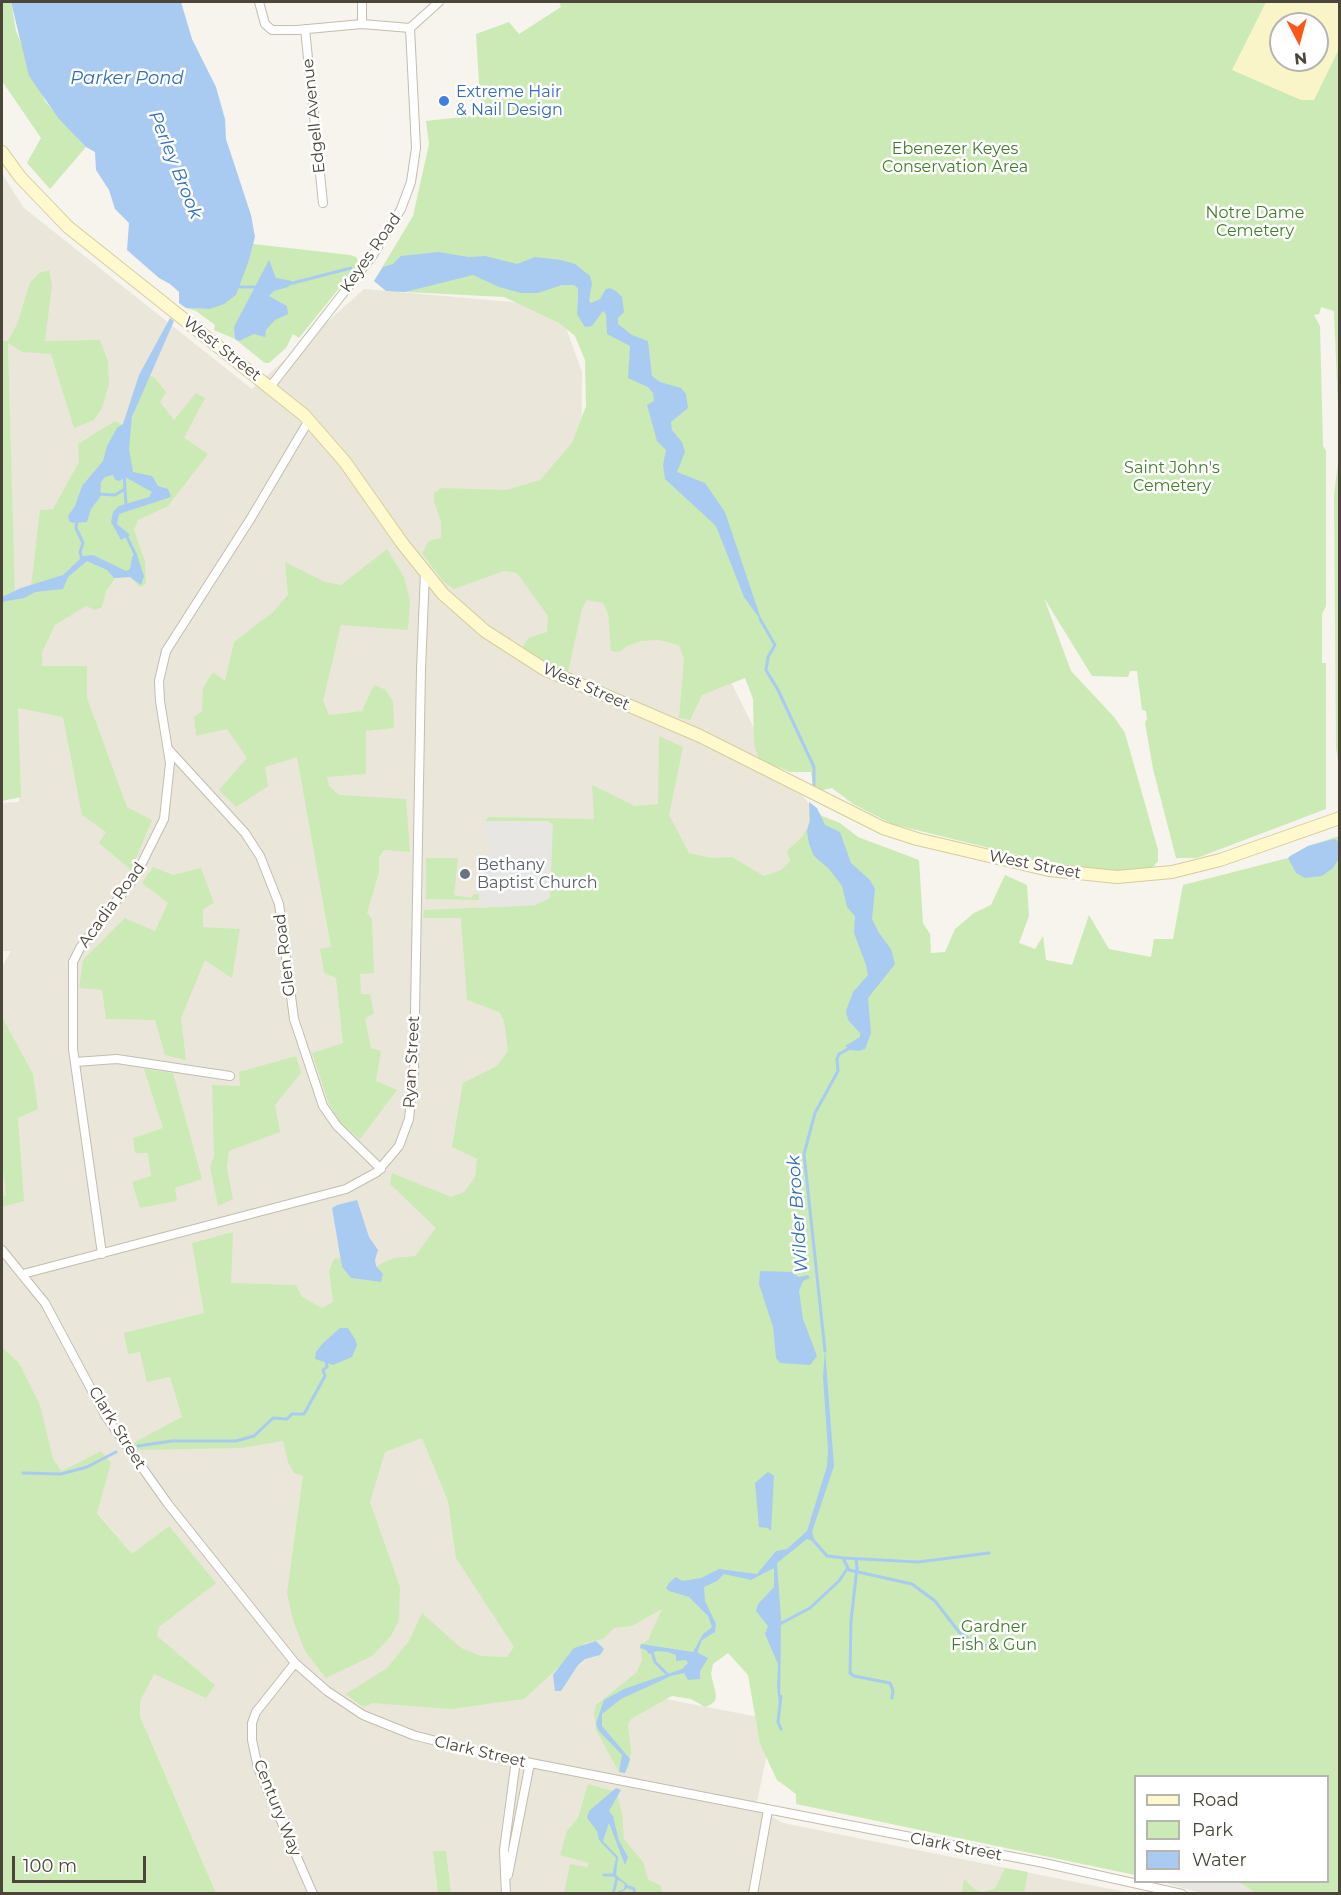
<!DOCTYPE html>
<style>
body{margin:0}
#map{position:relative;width:1341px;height:1895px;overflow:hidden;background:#f6f4ec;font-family:Montserrat,sans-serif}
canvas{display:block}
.frame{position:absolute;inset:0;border:3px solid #4b4639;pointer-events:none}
.legend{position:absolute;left:1134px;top:1775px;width:195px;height:108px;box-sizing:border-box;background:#fff;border:2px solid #b7b5b0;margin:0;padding:8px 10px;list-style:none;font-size:18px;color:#4b4639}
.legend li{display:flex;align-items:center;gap:12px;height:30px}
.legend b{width:30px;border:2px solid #b7b5b0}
.north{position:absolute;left:1269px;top:12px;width:60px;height:60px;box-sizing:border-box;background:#fff;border:2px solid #b7b5b0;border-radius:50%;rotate:174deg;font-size:16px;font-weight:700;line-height:24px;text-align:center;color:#4b4639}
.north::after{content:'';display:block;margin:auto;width:21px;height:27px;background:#fc581c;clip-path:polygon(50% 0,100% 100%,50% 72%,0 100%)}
.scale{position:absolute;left:12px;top:1856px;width:134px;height:27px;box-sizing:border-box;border:3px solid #4b4639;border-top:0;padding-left:8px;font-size:18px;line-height:21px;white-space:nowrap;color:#4b4639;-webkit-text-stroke:4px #fff;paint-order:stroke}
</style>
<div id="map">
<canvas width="1341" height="1895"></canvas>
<div class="frame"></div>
<ul class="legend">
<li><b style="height:8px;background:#fff9cd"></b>Road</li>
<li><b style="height:16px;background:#cceab5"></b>Park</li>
<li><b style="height:16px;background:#a9cbf2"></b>Water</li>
</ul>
<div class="north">N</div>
<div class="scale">100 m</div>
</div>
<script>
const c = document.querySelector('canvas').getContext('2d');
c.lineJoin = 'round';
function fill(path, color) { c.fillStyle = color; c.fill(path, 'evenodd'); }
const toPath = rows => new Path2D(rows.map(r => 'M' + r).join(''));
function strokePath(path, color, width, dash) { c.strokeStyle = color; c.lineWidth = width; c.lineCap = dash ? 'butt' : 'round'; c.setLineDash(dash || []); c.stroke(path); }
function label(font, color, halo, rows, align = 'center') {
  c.font = font + ' Montserrat,sans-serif'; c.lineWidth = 5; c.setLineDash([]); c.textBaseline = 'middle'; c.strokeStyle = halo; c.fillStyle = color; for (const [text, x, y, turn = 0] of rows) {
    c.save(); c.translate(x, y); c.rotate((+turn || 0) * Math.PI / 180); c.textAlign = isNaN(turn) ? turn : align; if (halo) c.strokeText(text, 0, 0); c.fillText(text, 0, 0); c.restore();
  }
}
fill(toPath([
 [2,174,24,208,252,389,364,289,558,306,582,372,580,584,697,614,765,750,815,811,650,1696,774,1720,756,1807,783,1823,1130,1893,216,1893,140,1716,139,1645,163,1591,53,1460,16,1457,2,1363,2,967,11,951,2,951,2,803,19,802,8,342,2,341]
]), '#eae7da');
fill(toPath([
 [2,2,11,2,16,31,45,101,86,147,50,189,27,163,41,138,2,81],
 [559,2,1339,2,1339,432,1334,311,1321,307,1319,314,1314,315,1320,326,1323,446,1326,451,1326,606,1322,614,1322,663,1326,663,1326,809,1197,858,1176,858,1153,769,1145,723,1147,719,1146,711,1142,710,1137,671,1130,671,1128,677,1092,676,1044,598,1071,671,1114,717,1125,733,1158,850,1158,861,1153,867,1141,870,1099,870,1038,860,892,824,853,804,832,788,822,790,813,785,811,772,790,772,759,759,754,744,753,699,745,678,702,695,690,720,679,718,684,659,679,645,658,640,641,641,627,646,619,652,611,651,608,613,603,603,587,600,582,609,568,672,534,657,523,647,528,638,547,632,548,616,517,573,504,571,454,589,443,581,422,553,429,541,441,538,441,522,434,501,434,493,442,488,506,490,540,480,572,443,586,406,585,360,575,336,559,323,504,297,386,291,374,281,413,216,429,144,426,121,481,115,476,34,509,22,519,34,561,7],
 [1281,24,1317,24,1317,60,1281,60],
 [253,244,350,255,356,257,358,261,357,266,299,338,293,334,286,348,269,363,265,363,235,339,214,330,215,325,196,311,186,308,210,309,249,260],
 [49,270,52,285,45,341,100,340,108,361,109,384,102,408,94,420,74,428,51,354,22,352,8,343,15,599,35,592,36,585,31,586,40,510,53,509,79,462,78,444,115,421,129,429,139,398,150,376,154,377,166,392,160,402,174,420,196,393,205,398,184,438,208,454,168,506,138,520,134,530,145,561,146,584,140,587,130,577,115,578,106,591,102,607,95,610,86,606,55,625,42,652,42,666,87,666,87,698,127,807,152,820,131,870,99,843,106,832,82,815,63,717,18,708,21,797,2,801,2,341,8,341,17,324,30,283,39,273],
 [1339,454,1339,453,1339,770,1336,747,1334,495],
 [387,549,404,577,410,600,408,630,341,625,323,701,329,715,362,711,374,685,386,690,393,702,394,728,366,731,366,774,327,777,329,786,339,795,406,799,410,852,384,850,379,857,379,872,367,913,372,919,374,973,360,974,361,994,370,994,374,1013,365,1019,371,1048,381,1051,376,1081,397,1090,360,1139,340,1123,329,1104,312,1053,343,1043,336,978,324,973,320,949,331,947,297,757,265,767,268,786,236,807,219,790,247,758,227,729,196,736,194,717,202,711,203,688,213,672,225,681,234,642,273,612,288,595,285,562,325,582,341,585],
 [659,736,683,747,669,815,689,853,712,858,732,857,764,876,781,870,790,861,787,851,803,836,809,824,809,802,822,816,840,823,858,837,919,860,923,923,930,934,931,953,945,952,955,929,974,913,991,905,1005,875,1027,885,1029,916,1019,943,1035,949,1043,936,1046,960,1072,965,1089,915,1109,949,1151,957,1154,939,1173,939,1183,885,1288,858,1308,846,1339,836,1339,1893,1201,1893,1163,1882,1328,1882,1328,1776,1136,1776,1135,1875,796,1804,796,1794,777,1780,760,1744,748,1675,728,1653,713,1664,711,1674,716,1695,715,1701,710,1705,705,1707,691,1699,672,1696,631,1719,628,1725,631,1751,629,1766,625,1773,619,1772,596,1730,594,1713,596,1705,637,1672,642,1660,640,1645,648,1640,662,1609,632,1626,614,1628,603,1639,585,1643,524,1699,451,1709,372,1703,363,1707,346,1694,387,1668,409,1641,422,1613,461,1648,481,1656,507,1657,514,1647,456,1558,448,1501,422,1438,385,1452,370,1502,400,1587,399,1620,391,1636,372,1656,326,1678,305,1651,293,1620,287,1593,303,1476,294,1473,288,1462,283,1441,242,1448,138,1450,133,1443,182,1417,170,1377,147,1382,140,1352,128,1354,124,1333,204,1313,192,1243,233,1232,231,1283,296,1285,302,1297,322,1308,333,1302,329,1271,334,1259,340,1258,342,1267,351,1278,381,1282,383,1275,376,1266,394,1258,415,1256,436,1228,390,1184,392,1173,451,1197,464,1192,475,1177,477,1159,452,1147,463,1083,497,1066,508,1051,504,1021,499,1012,467,1000,461,918,423,918,424,910,536,905,549,821,485,821,488,817,594,819,592,785,635,806,658,804],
 [426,858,458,858,454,895,471,898,474,894,479,894,479,900,426,899],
 [153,867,173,875,201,868,214,903,203,909,203,927,240,929,232,978,205,960,181,1018,186,1060,165,1055,155,1020,106,1019,102,990,79,988,83,960,125,918,155,931,168,903,142,883],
 [2,1017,33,1074,38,1109,18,1118,24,1201,2,1207,2,1196,6,1195,2,1160],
 [296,1056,301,1073,275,1105,280,1132,229,1151,227,1168,233,1199,218,1206,210,1167,214,1156,212,1085,240,1086,239,1072],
 [144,1069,173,1073,202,1179,175,1188,177,1201,140,1208,132,1182,151,1176,148,1153,135,1153,133,1138,163,1128],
 [2,1347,19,1363,40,1405,53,1459,62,1471,101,1451,111,1463,97,1513,132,1554,169,1526,216,1583,159,1627,157,1636,215,1685,206,1698,154,1674,140,1701,140,1716,216,1893,2,1893],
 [588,1784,616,1792,622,1813,624,1839,643,1862,648,1879,661,1886,662,1893,564,1893,570,1864,587,1867,589,1863,560,1855,567,1831,578,1818],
 [433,1851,446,1851,451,1893,438,1893],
 [1005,1868,1028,1872,1024,1893,962,1893,964,1879,974,1889,982,1892,995,1889]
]), '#cceab5');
fill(toPath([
 [1266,2,1339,2,1339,49,1314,100,1301,100,1232,70],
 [1281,24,1317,24,1317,60,1281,60]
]), '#f9f5c9');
fill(toPath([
 [485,821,553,823,550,898,536,905,479,908,478,865,484,864,489,859,489,835,481,835,481,826],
 [1163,1882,1239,1882,1256,1893,1201,1893]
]), '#e8e6e3');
fill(toPath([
 [11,2,181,2,192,39,216,87,225,119,226,139,251,215,255,237,249,260,236,295,224,304,210,309,186,308,179,303,179,292,170,284,159,278,127,250,129,223,115,209,109,190,96,170,95,152,86,147,59,119,29,76],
 [438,252,469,257,485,256,517,264,535,257,561,260,575,264,590,276,592,283,589,301,591,303,600,299,606,289,610,288,616,291,622,297,624,312,618,318,618,324,632,335,648,341,652,376,660,382,681,388,686,394,688,408,671,422,672,430,682,442,685,452,677,472,705,483,725,512,762,622,744,597,716,526,665,479,663,465,666,450,657,441,647,405,654,401,653,393,648,387,628,378,630,346,607,334,606,314,603,311,592,326,585,327,577,314,578,298,578,288,574,285,562,285,538,293,521,293,499,287,473,275,405,292,386,291,374,281,383,267,393,264,401,256],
 [269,260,276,278,292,281,288,287,274,291,269,296,287,306,288,314,275,320,266,330,265,337,254,334,239,341,235,339,234,327],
 [170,318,174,321,132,417,129,449,133,472,152,476,158,486,168,489,171,497,119,514,117,524,130,535,121,540,111,522,113,512,119,506,149,497,152,492,125,477,120,481,115,480,113,475,105,477,101,482,100,497,91,509,87,522,73,523,69,521,68,516,75,506,82,486,103,461,107,446,117,428,123,424,139,375],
 [136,552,144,576,141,585,130,577,114,578,107,570,87,561,68,577,63,589,35,592,24,598,2,602,2,597,21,588,63,575,83,556,93,555,126,571,130,569,132,557],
 [809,802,817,808,825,825,840,832,851,863,870,880,875,889,872,919,879,933,891,949,895,964,868,998,871,1033,865,1049,858,1051,851,1050,845,1046,860,1037,860,1033,848,1020,846,1011,853,992,868,975,866,965,854,933,855,916,847,907,842,886,829,869,814,856,809,844,807,831,810,820],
 [1334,839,1338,841,1340,857,1333,868,1322,876,1305,878,1296,873,1288,858,1290,856,1308,846],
 [357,1200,369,1237,378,1250,375,1260,376,1266,383,1274,381,1282,351,1278,342,1267,332,1208,337,1205],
 [760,1271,792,1272,799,1277,808,1275,810,1278,803,1281,799,1291,803,1319,817,1356,810,1365,780,1363,776,1358,773,1327,759,1284],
 [340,1328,348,1328,355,1339,357,1345,352,1357,333,1365,315,1359,316,1352,323,1343],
 [825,1349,834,1466,812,1532,815,1542,807,1539,777,1563,781,1619,780,1712,777,1687,778,1664,765,1634,768,1626,756,1611,758,1604,774,1587,774,1568,751,1580,724,1574,717,1581,704,1587,705,1601,716,1624,715,1632,702,1640,698,1650,698,1653,708,1658,700,1671,700,1679,688,1680,684,1673,671,1676,621,1699,602,1714,602,1726,630,1759,625,1773,619,1772,622,1755,598,1730,596,1723,604,1700,624,1689,682,1669,688,1663,686,1660,676,1661,676,1655,668,1652,657,1651,649,1654,646,1650,640,1648,641,1644,693,1652,703,1634,712,1627,708,1616,689,1597,669,1591,666,1588,669,1583,676,1577,682,1581,701,1578,719,1569,757,1574,776,1551,787,1549,807,1531,827,1466,828,1450,823,1377],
 [768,1472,774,1476,771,1531,768,1528,759,1527,755,1483],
 [596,1641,604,1649,600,1655,585,1659,578,1665,561,1691,555,1691,553,1675,574,1648],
 [616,1788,621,1790,609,1811,613,1816,619,1841,628,1857,625,1865,609,1823,603,1841,618,1857,616,1875,627,1884,627,1888,621,1893,617,1892,624,1889,625,1884,612,1876,616,1858,599,1840,597,1831,587,1818,589,1811]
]), '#a9cbf2');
strokePath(toPath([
 [289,284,351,268],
 [235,287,255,287],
 [124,473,126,505],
 [97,494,115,495,125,489],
 [77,520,76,528,83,543,80,552,82,559],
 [127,537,136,556],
 [760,619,775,645,768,657,766,670,778,690,814,767,814,790],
 [825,1351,804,1154,815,1113,838,1071,837,1059,839,1054,852,1047],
 [138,1446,172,1441,236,1441,254,1436,273,1418,287,1419,292,1414,304,1414,325,1376,323,1370,327,1367,326,1358],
 [23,1473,61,1474,87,1467,116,1452],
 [813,1540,827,1556,844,1558,918,1562,989,1553],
 [843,1558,849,1570,912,1584,935,1601,959,1632,972,1641,1000,1651],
 [856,1559,857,1568,851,1621,850,1673,854,1676,890,1683,893,1691,892,1698],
 [778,1625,810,1608,839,1581,847,1569],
 [652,1652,655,1662,668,1675],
 [781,1696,778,1722,781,1729],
 [604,1875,615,1875],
 [626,1886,634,1889,635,1894],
 [613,1894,617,1878]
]), '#a9cbf2', 3);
const minor = toPath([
 [259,2,265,24,272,30,297,30,362,24,410,28],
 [362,2,362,24],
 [305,29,323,203],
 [270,387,373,255,401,209,411,182,416,148,410,28,439,2],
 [169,750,245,833,260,856,279,904,294,1019,323,1106,337,1126,381,1169],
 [75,1062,117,1059,230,1076],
 [2,1250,45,1303,105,1415,168,1504,295,1663,327,1691,363,1715,413,1735,495,1756,1044,1863,1182,1894],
 [102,1254,73,1049,73,962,80,948,135,877,164,819,170,763,160,701,159,681,166,651,251,518,309,420],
 [23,1274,346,1189,377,1172,399,1146,409,1119,414,1071,421,669,425,572],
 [295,1663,256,1712,252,1723,252,1740,258,1768,313,1894],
 [508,1875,530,1763],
 [506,1894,504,1850,516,1760],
 [753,1894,768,1810]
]);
const secondary = toPath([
 [2,152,20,177,68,227,304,415,345,462,402,543,443,594,485,631,544,669,700,736,883,828,917,839,1049,870,1117,877,1172,872,1220,860,1340,818]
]);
strokePath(minor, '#c2bdae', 10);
strokePath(secondary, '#d6cd9b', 14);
strokePath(minor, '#fff', 8);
strokePath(secondary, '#fff9cd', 12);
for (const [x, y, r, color] of [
 [444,101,6,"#3f7fe0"],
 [465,874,6,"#6b7280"]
]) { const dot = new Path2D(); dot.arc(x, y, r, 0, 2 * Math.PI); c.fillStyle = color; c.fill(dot); strokePath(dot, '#fff', 2); }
label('16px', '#366cbe', '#fff', [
 ["Extreme Hair",456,92],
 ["& Nail Design",456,110]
], 'left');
label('16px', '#4b4639', '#fff', [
 ["Edgell Avenue",314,116,-96],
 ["Keyes Road",371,253,-55],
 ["West Street",222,349,38],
 ["West Street",586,687,24],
 ["West Street",1035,865,11],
 ["Acadia Road",112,905,-54],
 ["Glen Road",285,955,-97],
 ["Ryan Street",412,1062,-87],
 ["Clark Street",117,1428,58],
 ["Clark Street",480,1752,13],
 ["Century Way",277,1808,68],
 ["Clark Street",956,1847,11]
]);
label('16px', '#407f2a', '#fff', [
 ["Ebenezer Keyes",955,149],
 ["Conservation Area",955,167],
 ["Notre Dame",1255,213],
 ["Cemetery",1255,231],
 ["Saint John's",1172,468],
 ["Cemetery",1172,486],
 ["Gardner",994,1627],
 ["Fish & Gun",994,1645]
]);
label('16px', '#5b616d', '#fff', [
 ["Bethany",477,865],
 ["Baptist Church",477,883]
], 'left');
label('italic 18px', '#2f6fba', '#fff', [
 ["Parker Pond",127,79],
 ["Perley Brook",175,165,68],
 ["Wilder Brook",798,1214,-94]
]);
</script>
